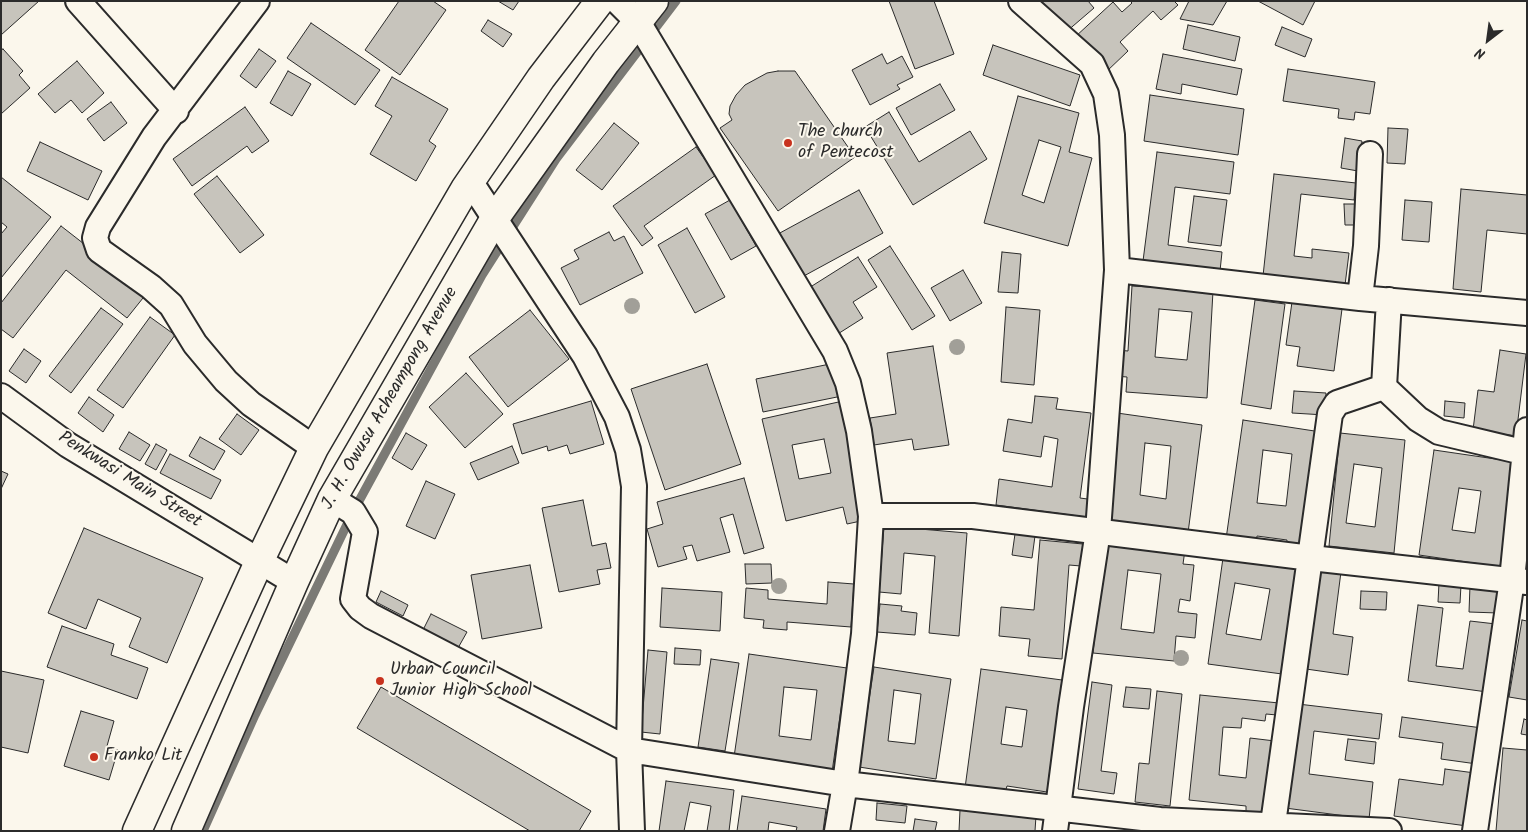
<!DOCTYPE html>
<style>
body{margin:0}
#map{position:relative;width:1528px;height:832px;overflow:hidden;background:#fbf7ec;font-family:Kalam,sans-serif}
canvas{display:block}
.frame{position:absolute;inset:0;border:2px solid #2b2b2b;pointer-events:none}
.north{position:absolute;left:1463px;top:15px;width:50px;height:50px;-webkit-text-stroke:4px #fbf7ec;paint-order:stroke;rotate:210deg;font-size:14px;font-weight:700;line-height:20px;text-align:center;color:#2b2b2b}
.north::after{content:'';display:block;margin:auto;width:18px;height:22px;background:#2b2b2b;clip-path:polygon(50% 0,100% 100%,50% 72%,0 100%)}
</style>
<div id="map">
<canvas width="1528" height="832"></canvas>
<div class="frame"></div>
<div class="north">N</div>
</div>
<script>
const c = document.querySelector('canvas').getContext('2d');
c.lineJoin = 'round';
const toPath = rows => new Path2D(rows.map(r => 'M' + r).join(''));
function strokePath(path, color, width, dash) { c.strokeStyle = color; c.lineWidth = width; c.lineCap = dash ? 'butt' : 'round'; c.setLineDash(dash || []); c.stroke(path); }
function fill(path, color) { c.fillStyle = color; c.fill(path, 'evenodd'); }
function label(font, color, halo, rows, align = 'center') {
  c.font = font + ' Kalam,sans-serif'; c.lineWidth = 4; c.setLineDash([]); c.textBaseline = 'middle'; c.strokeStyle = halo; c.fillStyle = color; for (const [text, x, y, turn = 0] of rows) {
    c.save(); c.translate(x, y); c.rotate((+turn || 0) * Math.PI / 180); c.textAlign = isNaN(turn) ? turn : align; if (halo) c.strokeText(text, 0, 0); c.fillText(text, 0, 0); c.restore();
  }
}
strokePath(toPath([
 [203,831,255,715,353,512,482,275,556,159,676,1]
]), '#7b7a75', 9);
const building = toPath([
 [1,1,39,1,1,35,1,1],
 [399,1,433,1,446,10,400,75,365,50,399,1],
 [498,1,519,1,513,10,498,1],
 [889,1,934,1,954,54,915,69,889,1],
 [1038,1,1088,1,1094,8,1066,32,1038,1],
 [1130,1,1174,1,1178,5,1161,20,1153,11,1120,42,1128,51,1106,72,1075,37,1113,2,1122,12,1132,3,1130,1],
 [1189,1,1227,1,1213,25,1180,19,1189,1],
 [1258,1,1315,1,1303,25,1258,1],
 [488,20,512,34,503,47,481,31,488,20],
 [311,23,380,70,355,105,287,58,311,23],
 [1188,25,1240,37,1235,61,1183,49,1188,25],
 [1282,27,1312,39,1305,57,1275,45,1282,27],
 [993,45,1080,75,1070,106,983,75,993,45],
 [3,49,23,71,19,75,30,88,1,114,1,50,3,49],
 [259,49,276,61,256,88,240,76,259,49],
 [882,54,887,64,902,56,913,77,897,85,900,89,870,105,852,70,882,54],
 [1163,54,1242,69,1237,95,1182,84,1181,94,1156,89,1163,54],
 [77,61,104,93,82,113,71,100,55,113,38,94,77,61],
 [1288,69,1375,82,1370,114,1355,112,1354,120,1338,118,1339,109,1283,101,1288,69],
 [288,71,311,84,292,116,270,103,288,71],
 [778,71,795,71,855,157,778,211,720,128,732,120,729,114,730,106,736,95,745,85,767,73,778,71],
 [392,77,448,109,429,141,436,146,416,181,370,154,392,116,375,106,392,77],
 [940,84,955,110,911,135,896,108,940,84],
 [1150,95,1244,109,1238,155,1144,141,1150,95],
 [1018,96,1079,113,1069,152,1092,158,1068,246,984,223,1018,96],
 [1039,140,1061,147,1044,203,1022,195,1039,140],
 [111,102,127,123,104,141,87,119,111,102],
 [245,107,269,141,252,153,247,146,192,186,173,159,245,107],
 [889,112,919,162,970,131,987,159,913,205,865,127,889,112],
 [614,123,639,143,602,190,576,170,614,123],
 [1388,128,1408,129,1405,164,1387,163,1388,128],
 [1345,138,1362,141,1358,171,1341,168,1345,138],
 [40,142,102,171,88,200,27,171,40,142],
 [696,147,716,175,644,226,653,238,642,246,613,206,696,147],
 [1157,152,1234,162,1230,194,1175,187,1168,245,1222,252,1220,271,1143,261,1157,152],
 [1274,174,1356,183,1354,200,1301,194,1294,256,1312,258,1312,249,1349,253,1345,285,1263,276,1274,174],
 [217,176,264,235,240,253,194,194,217,176],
 [1,177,51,217,1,278,1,234,7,227,1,222,1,177],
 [1461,189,1527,195,1527,234,1487,230,1481,292,1453,289,1461,189],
 [859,190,883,233,802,277,778,234,859,190],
 [1194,196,1227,200,1221,246,1188,242,1194,196],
 [730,200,756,246,731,260,705,214,730,200],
 [1405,200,1432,202,1429,242,1402,240,1405,200],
 [1344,204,1362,204,1362,225,1345,225,1344,204],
 [61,226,147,293,127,318,66,270,13,338,1,329,1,303,61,226],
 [687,228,725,297,695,313,658,245,687,228],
 [609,232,614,241,624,236,643,273,580,305,561,268,579,259,574,250,609,232],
 [890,246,935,316,912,330,868,260,890,246],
 [1002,252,1021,254,1018,293,998,292,1002,252],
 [858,257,877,287,853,302,863,318,833,337,804,291,858,257],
 [963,270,982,303,950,321,931,288,963,270],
 [1132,286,1213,291,1207,398,1126,392,1127,377,1115,376,1117,350,1128,351,1132,286],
 [1159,309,1192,312,1187,360,1155,357,1159,309],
 [1255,300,1285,304,1271,409,1241,404,1255,300],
 [1292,302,1342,309,1334,371,1297,366,1300,347,1286,345,1292,302],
 [1006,307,1040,310,1034,385,1001,382,1006,307],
 [101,308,123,324,71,393,49,376,101,308],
 [530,310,569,359,508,407,469,357,530,310],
 [150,317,175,335,123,408,97,390,150,317],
 [933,346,949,445,914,450,912,439,874,445,870,418,896,414,887,353,933,346],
 [24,349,41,361,26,383,9,371,24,349],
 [1500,350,1526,354,1516,436,1473,430,1478,390,1494,392,1500,350],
 [835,363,842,396,763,412,756,379,835,363],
 [707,364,741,464,665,490,631,389,707,364],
 [466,373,503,414,465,448,429,407,466,373],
 [1294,391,1326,393,1325,415,1292,413,1294,391],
 [1035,396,1058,398,1056,409,1091,413,1080,498,1095,500,1093,518,996,505,999,479,1052,487,1058,439,1044,436,1041,457,1003,451,1008,419,1032,423,1035,396],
 [89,397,114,415,103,432,78,413,89,397],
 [591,401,604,444,570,454,567,445,548,451,547,446,522,454,513,424,591,401],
 [843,401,870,519,847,524,843,507,786,521,762,419,843,401],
 [824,439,831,473,799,479,792,445,824,439],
 [1445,401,1465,403,1464,418,1444,416,1445,401],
 [1117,413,1202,425,1188,533,1103,522,1117,413],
 [1145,443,1171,446,1166,499,1140,495,1145,443],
 [237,414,259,430,241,455,219,439,237,414],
 [1243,420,1321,432,1304,550,1286,548,1287,540,1257,536,1256,543,1226,539,1243,420],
 [1263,450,1292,454,1286,506,1257,503,1263,450],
 [129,432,150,445,140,461,119,449,129,432],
 [406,433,427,445,412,470,392,458,406,433],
 [1340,433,1405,440,1394,553,1329,546,1340,433],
 [1354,464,1382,468,1375,527,1346,523,1354,464],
 [200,437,225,451,214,470,189,456,200,437],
 [156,444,167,450,156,470,145,464,156,444],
 [512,446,519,463,478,480,470,463,512,446],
 [1434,450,1516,462,1501,567,1419,555,1434,450],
 [1459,488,1481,491,1475,533,1452,530,1459,488],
 [170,454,221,480,211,499,160,473,170,454],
 [1,471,8,474,1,489,1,471],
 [744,478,764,548,744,554,733,514,720,518,730,552,697,561,692,545,683,547,687,559,658,567,647,529,663,524,657,502,744,478],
 [426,481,455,494,435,539,406,526,426,481],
 [583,500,592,546,606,543,611,568,597,570,600,584,559,592,542,508,583,500],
 [884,526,967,533,959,636,929,633,935,556,904,553,901,594,879,592,884,526],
 [84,528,203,578,167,663,129,647,141,618,98,599,86,629,48,613,84,528],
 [1015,534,1035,536,1032,558,1012,555,1015,534],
 [1040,540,1083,544,1081,566,1069,565,1062,659,1028,656,1030,639,999,636,1001,607,1034,610,1040,540],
 [1104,542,1185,550,1183,564,1194,565,1190,601,1180,599,1178,612,1197,614,1195,638,1176,636,1174,661,1093,653,1104,542],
 [1128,570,1161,574,1154,633,1121,629,1128,570],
 [1223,558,1297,568,1282,674,1208,664,1223,558],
 [1235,583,1270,589,1261,640,1226,634,1235,583],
 [1321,560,1342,564,1333,634,1353,637,1348,675,1306,669,1321,560],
 [745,564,771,564,772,583,746,584,745,564],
 [530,565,542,628,482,639,471,575,530,565],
 [828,582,854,584,851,627,787,622,787,630,763,628,764,620,744,618,746,588,768,590,768,599,827,604,828,582],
 [1439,583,1461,585,1460,603,1438,602,1439,583],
 [1470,586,1500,588,1498,613,1469,612,1470,586],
 [662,588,722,592,720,631,660,627,662,588],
 [381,591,408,605,403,616,376,602,381,591],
 [1361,591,1387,592,1386,610,1360,609,1361,591],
 [880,604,902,606,901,611,917,613,915,635,877,632,880,604],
 [1418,605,1443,608,1436,666,1463,669,1470,621,1496,624,1487,692,1408,681,1418,605],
 [431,614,467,632,458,648,423,630,431,614],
 [1522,620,1527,621,1527,700,1509,697,1522,620],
 [62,626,114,644,111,655,148,668,137,699,47,667,62,626],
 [675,648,701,650,700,665,674,664,675,648],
 [648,650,667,652,660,734,641,732,648,650],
 [749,654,847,668,832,772,734,757,749,654],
 [784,687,817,690,811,740,779,736,784,687],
 [711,659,739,663,725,751,698,747,711,659],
 [874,667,951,679,936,779,859,767,874,667],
 [894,690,921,694,915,744,888,741,894,690],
 [981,669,1062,680,1047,792,1007,786,1005,793,965,788,981,669],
 [1006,707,1027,710,1022,747,1001,744,1006,707],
 [1,671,44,680,28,753,1,747,1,671],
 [1092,682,1112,685,1101,771,1117,773,1114,794,1078,789,1092,682],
 [381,687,591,811,579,831,530,831,357,728,381,687],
 [1126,687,1151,689,1149,709,1123,707,1126,687],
 [1157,691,1182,694,1170,806,1135,802,1139,763,1149,764,1157,691],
 [1200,695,1279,703,1277,715,1266,714,1265,721,1242,718,1241,728,1223,727,1219,775,1246,778,1250,738,1275,741,1268,815,1246,813,1246,806,1189,800,1200,695],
 [1298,704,1382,714,1379,739,1314,731,1309,774,1373,782,1369,819,1285,808,1298,704],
 [81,711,114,721,107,746,118,750,109,780,64,766,81,711],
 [1402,717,1482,728,1477,764,1441,759,1443,743,1399,737,1402,717],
 [1524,719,1527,720,1527,735,1521,734,1524,719],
 [1348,739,1376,742,1374,764,1345,760,1348,739],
 [1503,748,1527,750,1527,831,1496,831,1503,748],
 [1445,769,1475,773,1467,826,1394,816,1399,779,1443,785,1445,769],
 [666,781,734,790,729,831,707,831,711,806,690,802,684,831,659,831,666,781],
 [742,796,826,809,823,831,796,831,797,827,769,822,768,831,737,831,742,796],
 [877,803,907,806,905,823,876,820,877,803],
 [960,810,1036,816,1035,831,959,831,960,810],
 [915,819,937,822,935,831,913,831,915,819]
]);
fill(building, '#c7c4bc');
strokePath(building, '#2b2b2b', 1);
const minor = toPath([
 [78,1,176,111],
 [257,1,154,137,98,227,95,238,99,250,151,287,171,305,195,344,226,381,251,404,314,448],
 [617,1,638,22,835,351,848,383,859,431,871,516,864,634,845,784,837,831],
 [1021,1,1092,64,1106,94,1112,135,1117,270,1098,531,1071,707,1055,831],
 [470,181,585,356,617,417,628,450,634,486,629,750,632,831],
 [1117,270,1360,298,1527,313],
 [1360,298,1366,246,1370,154],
 [1384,387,1418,419,1439,432,1527,453],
 [1,396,68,445,294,582],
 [332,499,353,512,365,532,353,599,360,608,371,616,629,750,845,784,1160,820,1389,831],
 [871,516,973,516,1311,558,1527,582],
 [1272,831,1330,414,1337,403,1384,387,1389,300],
 [1475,831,1512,580,1527,430]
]);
const tertiary = toPath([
 [137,831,259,562,314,448,465,189,541,78,600,1],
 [186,831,294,582,332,499,495,218,606,62,654,1]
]);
strokePath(minor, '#2b2b2b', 28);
strokePath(tertiary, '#2b2b2b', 31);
strokePath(minor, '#fbf7ec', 24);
strokePath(tertiary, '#fbf7ec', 28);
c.fillStyle = '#a19f98';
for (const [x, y] of [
 [632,306],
 [957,347],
 [779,586],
 [1181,658]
]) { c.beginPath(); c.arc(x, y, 8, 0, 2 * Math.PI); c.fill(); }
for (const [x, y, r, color] of [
 [788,143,5,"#c8321e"],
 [380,681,5,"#c8321e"],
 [94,757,5,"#c8321e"]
]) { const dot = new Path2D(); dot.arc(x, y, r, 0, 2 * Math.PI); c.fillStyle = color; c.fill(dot); strokePath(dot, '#fbf7ec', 2); }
label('18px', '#2b2b2b', '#fbf7ec', [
 ["The church",798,133],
 ["of Pentecost",798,154],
 ["Urban Council",390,671],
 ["Junior High School",390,692],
 ["Franko Lit",104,757]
], 'left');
label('18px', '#2b2b2b', '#fbf7ec', [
 ["J. H. Owusu Acheampong Avenue",391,399,-60],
 ["Penkwasi Main Street",129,481,32]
]);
</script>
